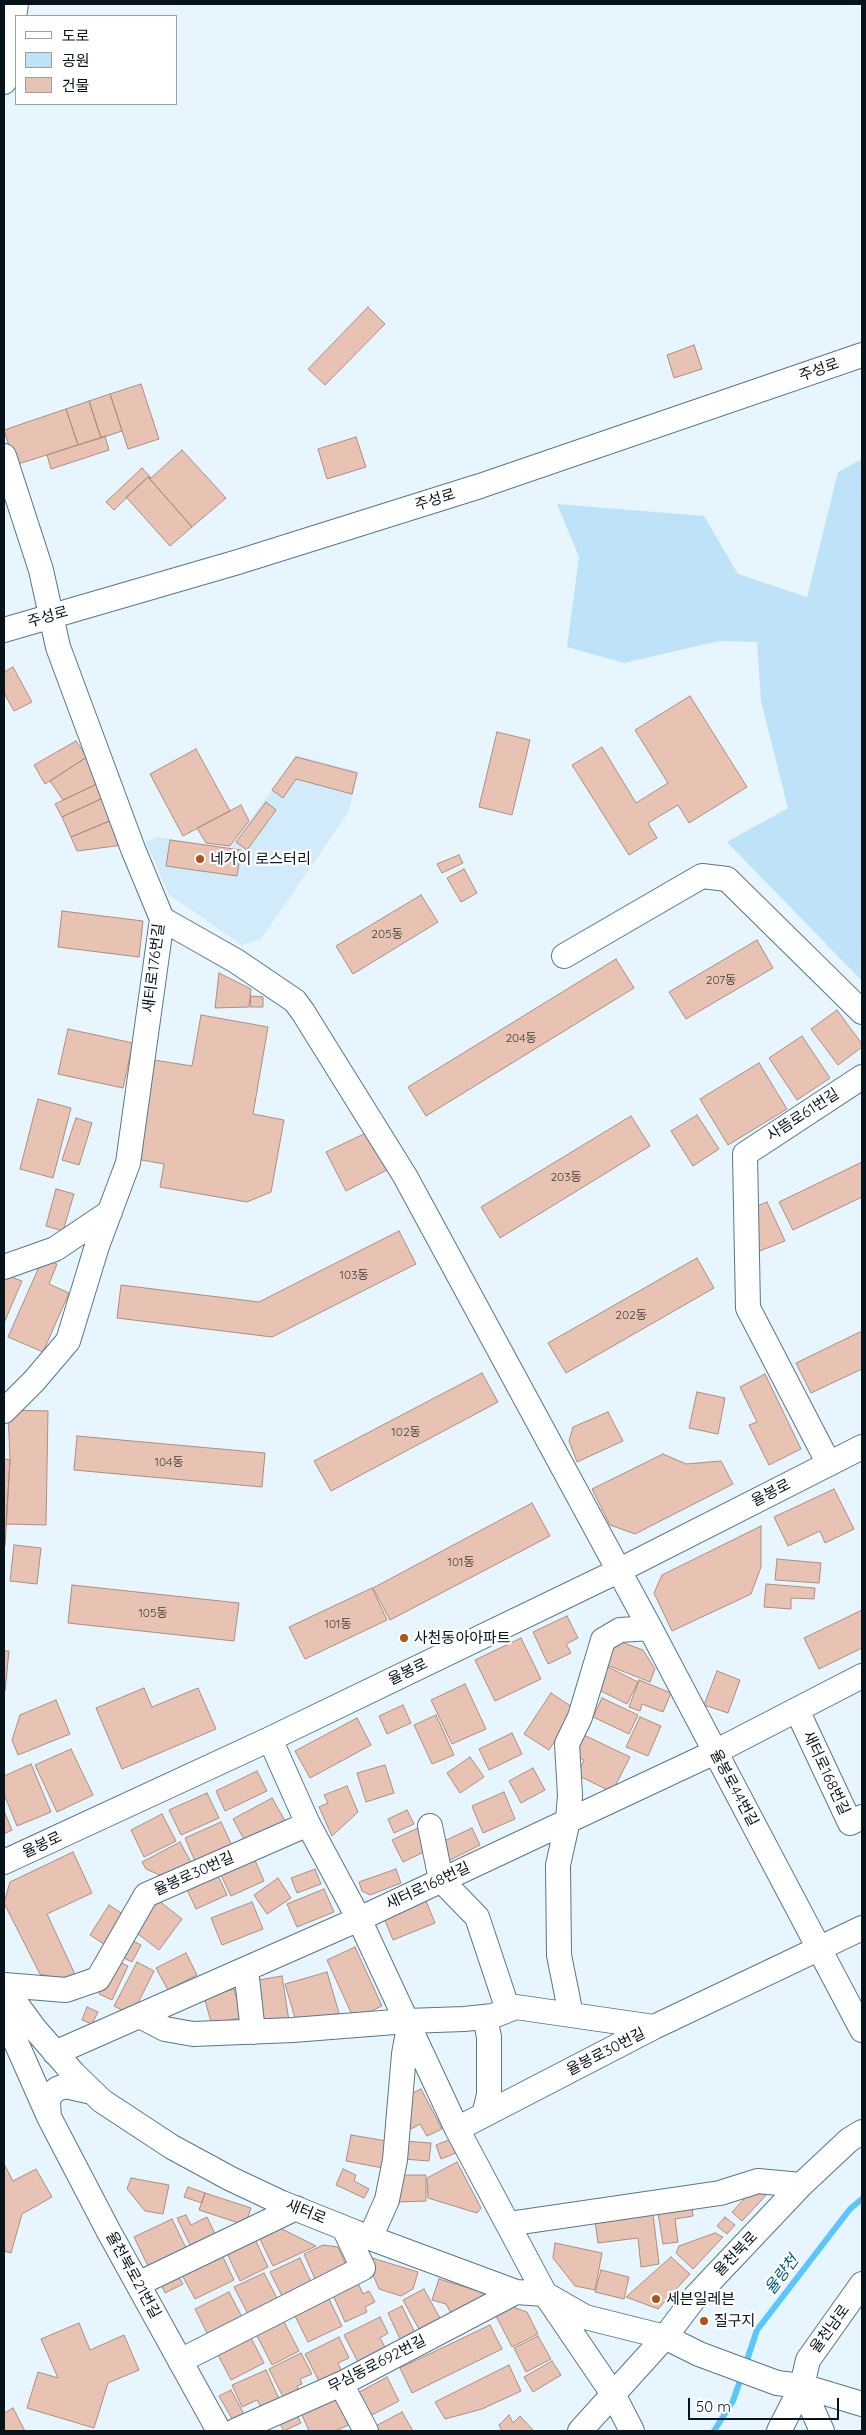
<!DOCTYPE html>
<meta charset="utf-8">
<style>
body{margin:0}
#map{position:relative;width:866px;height:2435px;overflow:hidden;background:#e7f5fe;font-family:Quicksand,"Noto Sans KR",sans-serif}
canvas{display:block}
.frame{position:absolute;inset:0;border:5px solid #06131a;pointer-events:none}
.legend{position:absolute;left:15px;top:15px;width:162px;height:90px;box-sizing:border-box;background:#fff;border:1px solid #9ba1a3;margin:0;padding:6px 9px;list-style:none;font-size:15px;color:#06131a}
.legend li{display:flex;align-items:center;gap:10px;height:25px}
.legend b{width:25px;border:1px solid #9ba1a3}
.scale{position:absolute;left:688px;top:2398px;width:151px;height:22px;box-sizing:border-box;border:2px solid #06131a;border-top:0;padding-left:6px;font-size:15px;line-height:18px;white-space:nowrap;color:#06131a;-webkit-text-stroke:4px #fff;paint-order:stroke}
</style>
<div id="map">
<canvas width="866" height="2435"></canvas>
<div class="frame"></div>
<ul class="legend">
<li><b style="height:6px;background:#fff"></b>도로</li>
<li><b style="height:14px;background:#bee2f7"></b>공원</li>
<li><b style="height:14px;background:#e8c3b3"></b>건물</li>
</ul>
<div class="scale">50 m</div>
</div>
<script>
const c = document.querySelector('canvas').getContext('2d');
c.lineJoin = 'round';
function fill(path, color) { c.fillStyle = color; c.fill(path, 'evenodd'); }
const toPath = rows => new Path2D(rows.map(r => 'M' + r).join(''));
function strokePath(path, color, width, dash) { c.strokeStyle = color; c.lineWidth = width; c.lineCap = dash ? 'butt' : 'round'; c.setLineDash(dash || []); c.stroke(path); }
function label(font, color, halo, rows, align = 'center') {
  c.font = font + ' Quicksand,"Noto Sans KR",sans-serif'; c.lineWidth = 4.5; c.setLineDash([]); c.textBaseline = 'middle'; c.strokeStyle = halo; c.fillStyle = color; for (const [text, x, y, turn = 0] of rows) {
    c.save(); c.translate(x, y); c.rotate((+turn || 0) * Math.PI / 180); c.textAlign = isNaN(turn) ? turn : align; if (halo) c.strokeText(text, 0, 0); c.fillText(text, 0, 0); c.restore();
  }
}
fill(toPath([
 [296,755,359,772,348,813,261,939,242,945,169,895,146,842,157,837,231,848]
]), '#d1ebfb');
fill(toPath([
 [862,459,862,981,727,842,788,808,761,701,757,642,719,641,624,663,567,647,579,557,557,504,704,516,738,574,807,597,838,472]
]), '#bee2f7');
strokePath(toPath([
 [745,2366,757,2330,850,2209,862,2199],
 [714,2431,733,2401,742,2375]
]), '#5ac6fd', 6);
const building = toPath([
 [368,307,385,324,325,385,308,369,368,307],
 [694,345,702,369,674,378,667,355,694,345],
 [141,384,159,439,128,449,110,394,141,384],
 [110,394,122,431,101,438,89,401,110,394],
 [89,401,101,438,78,445,66,409,89,401],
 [66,409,78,445,15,465,4,430,66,409],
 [105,436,109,450,51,469,47,455,105,436],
 [356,437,366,467,327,479,318,449,356,437],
 [182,450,226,498,192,527,148,477,151,478,182,450],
 [142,468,151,478,148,477,114,510,106,502,142,468],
 [148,477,192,527,170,546,126,497,148,477],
 [13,667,32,702,14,711,4,693,4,672,13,667],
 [690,696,747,787,689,823,678,805,648,823,657,838,629,855,572,765,602,747,636,803,668,783,635,730,690,696],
 [497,732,530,740,512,815,479,807,497,732],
 [76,741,87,757,45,784,34,765,76,741],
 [196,749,230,811,183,836,150,774,196,749],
 [87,757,97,784,63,800,50,781,87,757],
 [296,757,357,773,352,794,296,779,283,798,272,790,296,757],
 [97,784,103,798,62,817,55,804,97,784],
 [103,798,112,820,71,837,62,817,103,798],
 [266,802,276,810,247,850,236,842,266,802],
 [241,805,249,821,230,846,206,843,197,828,241,805],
 [112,820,123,845,77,851,71,837,112,820],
 [170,840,241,850,237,876,166,866,170,840],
 [459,855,463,863,442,873,437,864,459,855],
 [464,869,477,893,461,902,447,878,464,869],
 [421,895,438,922,353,974,336,946,421,895],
 [62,911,143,921,139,957,58,947,62,911],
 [757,940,773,968,686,1019,669,992,757,940],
 [616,959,634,988,426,1116,408,1087,616,959],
 [219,973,251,989,249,1007,215,1008,219,973],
 [251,996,263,997,263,1007,250,1007,251,996],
 [837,1010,862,1044,862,1047,838,1065,811,1029,837,1010],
 [201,1015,268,1027,253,1114,284,1120,271,1192,247,1202,160,1187,164,1164,136,1159,154,1060,192,1066,201,1015],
 [68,1029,133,1043,123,1088,58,1074,68,1029],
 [802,1036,830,1078,797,1100,769,1058,802,1036],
 [759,1063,787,1109,728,1145,700,1099,759,1063],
 [38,1099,71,1108,53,1178,20,1169,38,1099],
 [697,1115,719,1149,693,1166,671,1131,697,1115],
 [631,1116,650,1146,500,1238,481,1207,631,1116],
 [76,1118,92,1123,79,1165,62,1160,76,1118],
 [368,1132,387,1170,346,1191,326,1152,368,1132],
 [862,1162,862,1197,793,1230,779,1202,862,1162],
 [56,1189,74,1194,63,1231,46,1226,56,1189],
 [767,1202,785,1241,752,1254,750,1209,767,1202],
 [399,1231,416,1264,272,1337,117,1318,121,1285,259,1302,399,1231],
 [43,1258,57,1264,49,1284,69,1293,43,1352,8,1337,43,1258],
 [697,1258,714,1288,566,1373,548,1343,697,1258],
 [8,1276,22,1281,4,1323,4,1278,8,1276],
 [862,1331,862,1369,811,1393,796,1363,862,1331],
 [482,1373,498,1402,331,1491,314,1461,482,1373],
 [765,1374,801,1449,769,1465,749,1425,757,1422,740,1387,765,1374],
 [697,1392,725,1398,718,1434,689,1428,697,1392],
 [8,1410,48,1411,46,1525,6,1524,10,1460,8,1410],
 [608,1412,623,1441,577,1462,569,1441,573,1427,608,1412],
 [77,1436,265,1453,262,1487,74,1470,77,1436],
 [663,1454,686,1464,721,1461,733,1484,635,1534,610,1525,592,1489,663,1454],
 [4,1459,10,1460,5,1546,4,1546,4,1459],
 [834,1489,854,1529,825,1543,820,1531,788,1546,774,1517,834,1489],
 [532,1503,550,1536,390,1620,373,1588,532,1503],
 [761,1526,761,1567,751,1594,672,1631,654,1593,662,1575,761,1526],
 [14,1545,41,1548,37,1584,10,1581,14,1545],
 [777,1559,821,1563,819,1583,775,1580,777,1559],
 [766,1584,815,1588,814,1599,791,1598,791,1609,764,1607,766,1584],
 [72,1585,239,1603,234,1641,68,1623,72,1585],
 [372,1588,387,1620,305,1659,289,1627,372,1588],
 [862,1610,862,1648,819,1669,804,1638,862,1610],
 [567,1616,578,1638,566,1644,571,1653,548,1664,533,1632,567,1616],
 [521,1638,541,1679,495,1701,475,1660,521,1638],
 [616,1640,643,1650,655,1669,650,1682,607,1665,616,1640],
 [4,1651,9,1651,5,1691,4,1691,4,1651],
 [606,1666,638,1682,627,1704,595,1688,606,1666],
 [717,1671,740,1680,728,1713,704,1705,717,1671],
 [639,1680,671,1693,663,1712,642,1704,640,1711,629,1707,639,1680],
 [465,1684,486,1729,452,1744,431,1700,465,1684],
 [144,1688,152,1707,198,1688,216,1729,122,1769,96,1708,144,1688],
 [551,1693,575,1709,549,1750,524,1734,551,1693],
 [602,1698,638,1715,629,1734,593,1717,602,1698],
 [56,1700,70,1734,18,1755,12,1740,20,1715,56,1700],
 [403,1705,411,1723,387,1734,379,1716,403,1705],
 [436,1715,454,1755,432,1764,414,1725,436,1715],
 [640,1717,661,1726,648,1756,626,1747,640,1717],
 [357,1718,371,1745,310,1778,295,1751,357,1718],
 [512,1733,522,1754,489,1770,479,1749,512,1733],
 [584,1735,630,1757,612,1792,577,1775,584,1760,574,1755,584,1735],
 [71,1749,93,1795,57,1812,35,1765,71,1749],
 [470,1757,484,1777,460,1793,447,1773,470,1757],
 [31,1764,51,1812,17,1826,4,1794,4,1776,31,1764],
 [385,1765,394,1793,366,1802,357,1773,385,1765],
 [533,1768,545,1790,521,1803,509,1781,533,1768],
 [257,1771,267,1791,225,1811,216,1791,257,1771],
 [347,1786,358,1812,332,1836,319,1807,328,1803,324,1795,347,1786],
 [504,1792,515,1819,483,1833,472,1806,504,1792],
 [207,1793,219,1818,181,1835,169,1810,207,1793],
 [272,1798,287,1824,247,1845,233,1819,272,1798],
 [407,1810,414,1824,394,1833,388,1819,407,1810],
 [4,1811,12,1830,4,1834,4,1811],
 [162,1814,176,1841,144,1857,131,1830,162,1814],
 [221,1822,234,1850,197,1866,185,1838,221,1822],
 [420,1827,430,1849,403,1862,392,1840,420,1827],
 [472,1828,480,1845,448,1861,440,1843,472,1828],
 [180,1842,193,1866,169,1879,146,1869,142,1862,180,1842],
 [73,1852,92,1893,47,1914,79,1983,40,1974,4,1903,10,1882,73,1852],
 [254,1858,264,1881,231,1896,220,1873,254,1858],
 [215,1869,227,1895,196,1909,184,1883,215,1869],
 [315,1869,321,1884,297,1893,291,1878,315,1869],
 [396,1869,401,1883,370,1895,362,1891,359,1882,396,1869],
 [278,1878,291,1898,267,1914,254,1895,278,1878],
 [324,1889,334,1912,297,1927,287,1904,324,1889],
 [158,1900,182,1919,159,1950,134,1931,158,1900],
 [426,1901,435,1923,393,1940,384,1918,426,1901],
 [252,1902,263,1929,222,1945,211,1918,252,1902],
 [109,1905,126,1916,107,1946,90,1935,109,1905],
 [129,1939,141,1945,132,1962,120,1956,129,1939],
 [355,1947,382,2006,354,2019,327,1960,355,1947],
 [186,1953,197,1975,168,1990,156,1968,186,1953],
 [115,1960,128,1966,112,2000,99,1994,115,1960],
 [137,1962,154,1971,132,2015,114,2006,137,1962],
 [327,1972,339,2013,297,2025,285,1984,327,1972],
 [282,1976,289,2021,260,2026,253,1981,282,1976],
 [234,1989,242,2017,212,2025,204,1997,234,1989],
 [87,2007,98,2012,92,2024,82,2020,87,2007],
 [421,2089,442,2129,427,2136,420,2124,411,2129,402,2111,404,2097,421,2089],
 [351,2135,393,2142,388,2169,346,2161,351,2135],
 [451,2139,456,2153,441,2159,436,2145,451,2139],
 [404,2141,431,2143,429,2161,403,2159,404,2141],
 [457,2162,481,2208,477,2213,428,2198,427,2178,457,2162],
 [4,2164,13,2181,36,2169,52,2197,22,2214,11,2253,4,2251,4,2164],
 [343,2169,356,2175,354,2181,369,2189,364,2198,336,2185,343,2169],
 [398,2175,426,2175,426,2201,399,2202,398,2175],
 [131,2178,169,2185,163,2214,145,2211,127,2189,131,2178],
 [759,2183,769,2192,742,2221,732,2212,759,2183],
 [188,2187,205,2193,202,2203,184,2197,188,2187],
 [205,2193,251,2208,245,2225,199,2210,205,2193],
 [692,2207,693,2216,675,2219,678,2242,663,2244,658,2213,692,2207],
 [653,2214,659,2264,641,2267,638,2238,598,2243,595,2221,653,2214],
 [186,2215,191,2225,207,2217,216,2236,191,2247,177,2218,186,2215],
 [725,2217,735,2225,727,2234,717,2226,725,2217],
 [172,2219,187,2250,149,2268,134,2237,172,2219],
 [274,2225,316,2246,273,2266,257,2233,274,2225],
 [715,2233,723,2237,693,2269,676,2253,679,2246,715,2233],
 [254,2237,268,2267,240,2281,226,2251,254,2237],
 [555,2243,602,2253,595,2290,575,2286,553,2258,555,2243],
 [323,2245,338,2247,347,2267,316,2281,304,2254,323,2245],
 [222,2255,234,2280,195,2299,182,2275,222,2255],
 [671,2257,690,2274,658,2309,626,2297,671,2257],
 [300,2258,312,2284,283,2298,270,2272,300,2258],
 [372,2258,418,2272,413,2289,401,2296,379,2289,369,2265,372,2258],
 [601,2270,629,2277,624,2299,595,2292,601,2270],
 [264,2273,279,2302,249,2316,234,2287,264,2273],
 [177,2274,183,2284,165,2293,160,2282,177,2274],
 [439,2279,485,2293,482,2301,452,2315,446,2304,432,2300,439,2279],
 [358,2283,363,2294,369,2291,375,2302,365,2307,367,2312,345,2322,333,2295,358,2283],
 [424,2289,441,2320,420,2331,403,2300,424,2289],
 [229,2292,242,2317,208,2335,195,2309,229,2292],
 [328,2297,342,2326,308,2342,294,2314,328,2297],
 [402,2306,416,2335,401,2341,388,2313,402,2306],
 [510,2306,527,2312,538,2334,512,2347,495,2314,510,2306],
 [281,2316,299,2351,272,2365,254,2330,281,2316],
 [380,2317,388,2333,380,2338,386,2349,359,2364,344,2335,380,2317],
 [79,2323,90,2350,124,2335,139,2370,108,2383,94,2428,27,2408,38,2372,58,2378,41,2339,79,2323],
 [490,2325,502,2349,412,2393,400,2368,490,2325],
 [538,2336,551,2359,526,2372,514,2348,538,2336],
 [339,2337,349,2358,338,2363,342,2372,320,2383,305,2354,339,2337],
 [251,2338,264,2363,231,2380,218,2355,251,2338],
 [301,2353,312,2374,300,2379,302,2384,297,2386,300,2393,285,2401,269,2369,301,2353],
 [552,2361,561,2375,533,2392,524,2377,552,2361],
 [509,2365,521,2391,482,2409,445,2419,435,2402,509,2365],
 [266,2370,280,2401,262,2409,257,2400,242,2407,232,2385,266,2370],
 [387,2377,399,2401,364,2419,352,2396,387,2377],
 [231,2390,246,2418,235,2424,219,2396,231,2390],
 [339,2397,351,2424,335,2431,309,2431,302,2415,339,2397],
 [13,2408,25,2431,4,2431,4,2413,13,2408],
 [402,2412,413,2431,373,2431,372,2428,402,2412],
 [296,2413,301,2423,284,2431,279,2422,296,2413],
 [509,2415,513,2423,520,2416,534,2431,502,2431,499,2425,509,2415]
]);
fill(building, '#e8c3b3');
strokePath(building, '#af8d7d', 1);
const minor = toPath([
 [4,82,16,4],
 [4,456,41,570,58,647,133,849,162,919,128,1163,97,1246,68,1341,34,1381,4,1411],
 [4,630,238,562,480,486,862,355],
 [162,919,236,961,295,1001,303,1012,405,1176,650,1628,862,2030],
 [564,956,702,876,727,879,862,1012],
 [4,1267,55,1249,110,1212],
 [829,1464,748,1308,745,1154,862,1077],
 [797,1710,850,1823,862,1817],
 [270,1739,308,1824,359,1919,457,2129,545,2294,613,2394,632,2431],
 [430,1826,441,1880,477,1917,508,2010],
 [4,1862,270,1739,618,1571,862,1447],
 [246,1969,253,2032],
 [4,1985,66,1990,98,1979,146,1895,308,1824],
 [4,1987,34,2028,74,2074,102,2101,172,2147,231,2179,282,2203,357,2233,516,2292,545,2294,585,2317,665,2337,699,2354,777,2383,802,2386,862,2404],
 [4,2015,49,2117,109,2232,219,2431],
 [571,2015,559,1955,558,1865,568,1820,570,1795,567,1744,580,1717,603,1640,620,1630,650,1628],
 [140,2016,165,2029,193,2034,293,2030,407,2021,464,2019,493,2016,516,2007,654,2027],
 [55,2053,359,1919,715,1752,862,1676],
 [484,2115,489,2095,489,2037,485,2017],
 [49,2117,48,2102,50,2095,57,2089,65,2086,92,2092],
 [457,2129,654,2027,862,1928],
 [508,2224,720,2193,758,2181,801,2185],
 [370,2238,387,2200,395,2160,404,2054,409,2027],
 [138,2284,296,2208],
 [180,2361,363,2268,344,2228],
 [341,2384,366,2431],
 [802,2386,822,2431],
 [235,2431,341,2384,516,2292],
 [580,2431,665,2337,696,2296,801,2185,849,2140,862,2132],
 [779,2431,802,2386,808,2360,862,2284]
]);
strokePath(minor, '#56778a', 26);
strokePath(minor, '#fff', 24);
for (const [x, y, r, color] of [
 [200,859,5,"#b45116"],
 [404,1638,5,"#b45116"],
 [656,2299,5,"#b45116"],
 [704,2321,5,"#b45116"]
]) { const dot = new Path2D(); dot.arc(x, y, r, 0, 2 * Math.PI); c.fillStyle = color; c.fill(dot); strokePath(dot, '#fff', 2); }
label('12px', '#3e3f40', null, [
 ["205동",387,934],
 ["207동",721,980],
 ["204동",521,1038],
 ["203동",566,1177],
 ["103동",354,1275],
 ["202동",631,1315],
 ["102동",406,1432],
 ["104동",169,1462],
 ["101동",461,1562],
 ["105동",153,1613],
 ["101동",338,1624]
]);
label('15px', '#06131a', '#fff', [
 ["주성로",819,370,-19],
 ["주성로",435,500,-17],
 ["주성로",48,617,-16],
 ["새터로176번길",154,968,-83],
 ["사뜸로61번길",803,1115,-33],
 ["율봉로",771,1493,-27],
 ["율봉로",408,1672,-26],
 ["새터로168번길",826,1773,65],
 ["율봉로44번길",734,1788,62],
 ["율봉로",42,1845,-25],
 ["율봉로30번길",194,1874,-24],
 ["새터로168번길",428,1886,-25],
 ["율봉로30번길",606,2052,-27],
 ["새터로",306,2212,22],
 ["율천북로",736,2254,-46],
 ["율천북로21번길",133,2275,61],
 ["율천남로",830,2329,-54],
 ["무심동로692번길",377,2364,-27]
]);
label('15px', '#06131a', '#fff', [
 ["네가이 로스터리",210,859],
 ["사천동아아파트",414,1638],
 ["세븐일레븐",666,2299],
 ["질구지",714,2321]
], 'left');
label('italic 16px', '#005b7f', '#fff', [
 ["율량천",782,2275,-53]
]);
</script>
